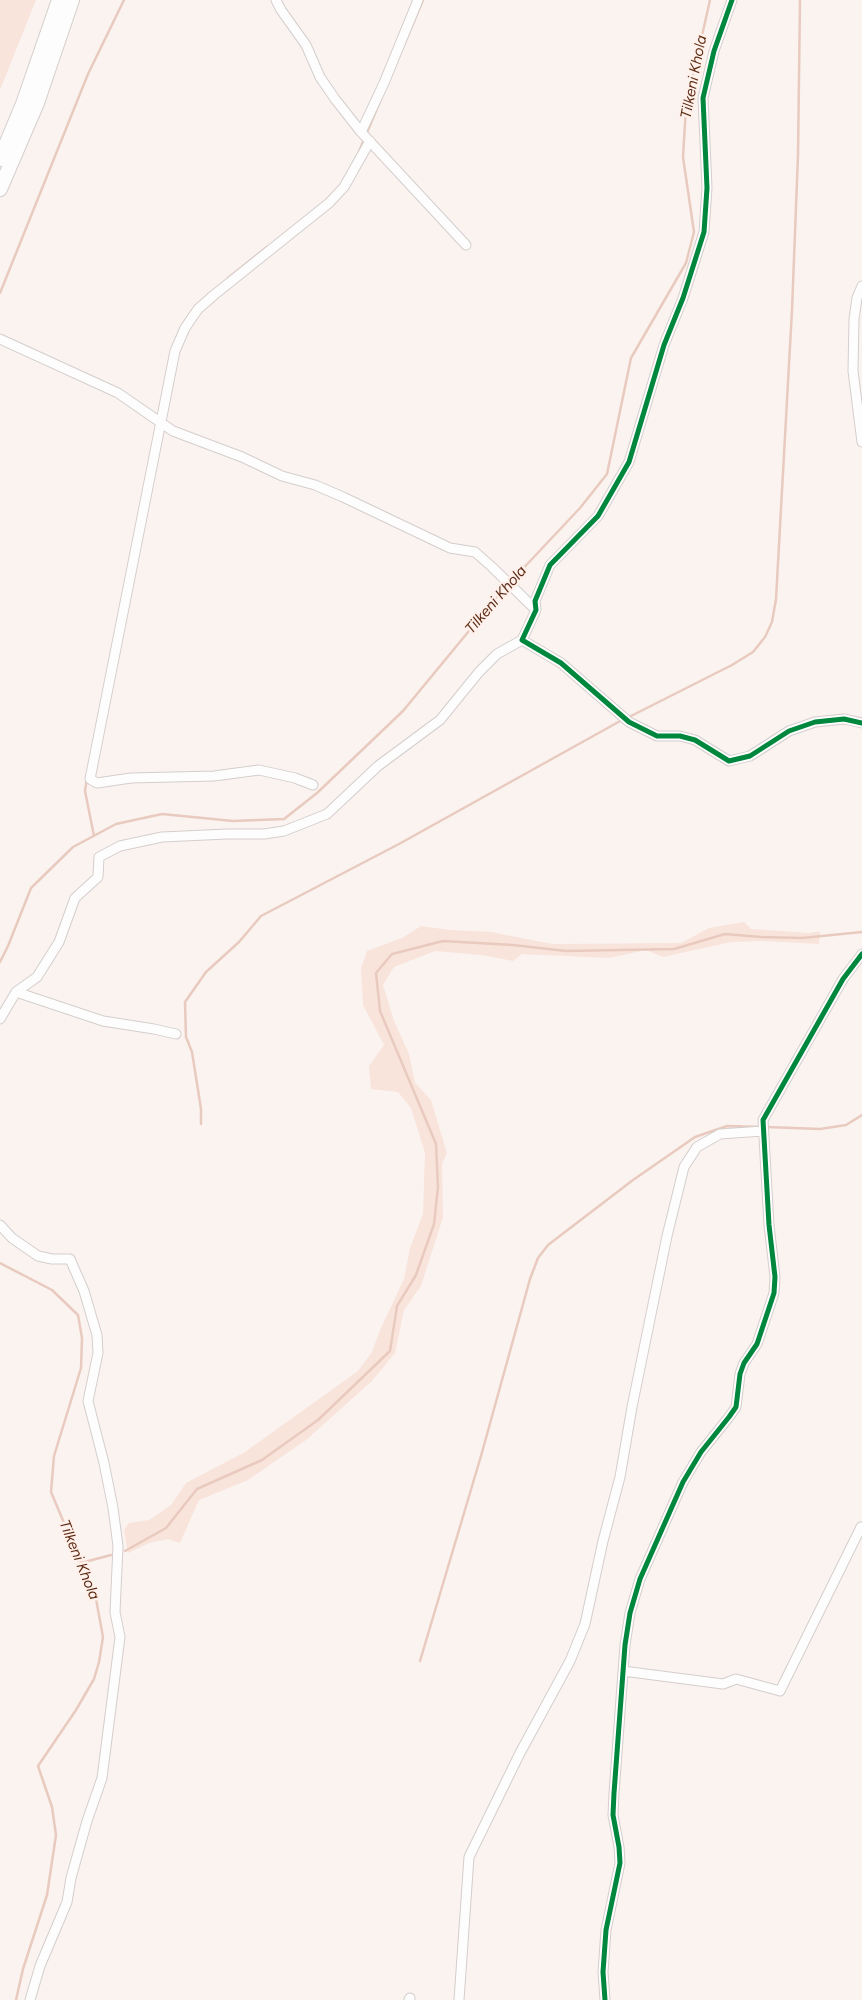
<!DOCTYPE html>
<style>
body{margin:0}
canvas{display:block;background:#faf3f0}
</style>
<canvas width="862" height="2000"></canvas>
<script>
const c = document.querySelector('canvas').getContext('2d');
c.lineJoin = 'round';
function fill(path, color) { c.fillStyle = color; c.fill(path, 'evenodd'); }
const toPath = rows => new Path2D(rows.map(r => 'M' + r).join(''));
function strokePath(path, color, width, dash) { c.strokeStyle = color; c.lineWidth = width; c.lineCap = dash ? 'butt' : 'round'; c.setLineDash(dash || []); c.stroke(path); }
function label(font, color, halo, rows, align = 'center') {
  c.font = font + ' Figtree,sans-serif'; c.lineWidth = 5; c.setLineDash([]); c.textBaseline = 'middle'; c.strokeStyle = halo; c.fillStyle = color; for (const [text, x, y, turn = 0] of rows) {
    c.save(); c.translate(x, y); c.rotate((+turn || 0) * Math.PI / 180); c.textAlign = isNaN(turn) ? turn : align; if (halo) c.strokeText(text, 0, 0); c.fillText(text, 0, 0); c.restore();
  }
}
fill(toPath([
 [0,0,36,0,0,90],
 [744,922,751,929,809,933,820,931,819,944,762,941,731,942,663,957,646,950,609,958,522,954,513,961,482,955,435,951,394,967,383,985,394,1021,409,1054,415,1083,431,1100,447,1153,442,1164,443,1217,421,1286,404,1310,395,1353,372,1381,306,1440,248,1480,199,1500,180,1543,168,1539,149,1543,128,1553,124,1530,129,1523,149,1520,171,1505,186,1483,245,1452,358,1371,372,1352,380,1330,404,1279,410,1248,423,1214,425,1153,411,1108,398,1092,371,1089,369,1066,384,1045,363,1005,361,968,367,951,402,938,421,926,450,930,491,932,552,944,681,943,709,928]
]), '#f9e4dc');
strokePath(toPath([
 [404,45,423,0],
 [358,154,381,99],
 [228,278,267,247],
 [0,293,88,74,124,0],
 [183,324,194,308],
 [627,718,732,665,753,652,765,637,772,622,776,599,792,310,798,155,800,0],
 [87,778,85,791,94,836],
 [0,962,8,946,31,888,73,847,116,824,162,814,233,821,284,819,317,793,403,711,501,592,580,508,607,474,631,358,686,263,694,232,683,157,686,107,710,0],
 [201,1124,201,1109,192,1052,186,1037,185,1002,206,972,239,942,261,916,399,844,622,720],
 [767,1127,820,1129,846,1125,862,1115],
 [0,1263,52,1290,78,1315,82,1338,81,1368,54,1456,51,1492,96,1599,103,1637,99,1662,94,1679,76,1710,38,1766,52,1807,56,1835,47,1895,23,1969,16,2000],
 [125,1551,166,1528,197,1489,262,1460,318,1420,390,1351,397,1306,416,1275,434,1224,438,1187,436,1144,380,1011,376,973,392,954,443,941,513,945,566,951,674,949,725,934,761,937,802,938,862,932],
 [81,1563,111,1555],
 [420,1661,481,1456,530,1279,538,1258,548,1245,633,1180,695,1137,727,1126,761,1127]
]), '#e9cabe', 2.5);
const minor = toPath([
 [276,0,281,10,306,45,320,77,335,99,361,132,466,245],
 [732,0,714,51,703,98,707,188,704,232,683,298,664,345,629,462,598,516,550,565,535,601,536,610,522,640,561,663,629,722,657,736,680,736,695,740,729,761,750,756,789,731,815,722,844,719,862,723],
 [361,132,384,83,418,0],
 [862,286,857,298,854,319,853,371,862,442],
 [0,339,118,393,173,431,242,457,282,476,315,485,343,497,450,548,475,552,492,567,536,610],
 [313,785,295,778,259,770,214,776,131,778,97,783,90,779,175,351,185,328,198,309,214,295,329,203,344,187,370,141],
 [16,992,103,1021,154,1029,176,1034],
 [0,1019,16,992,37,977,59,942,75,898,98,877,99,857,120,846,162,837,227,834,264,834,284,831,327,814,378,766,440,720,479,672,497,654,522,640],
 [0,1225,12,1238,38,1256,52,1259,70,1259,84,1291,97,1335,98,1353,88,1401,104,1463,113,1508,118,1546,115,1612,120,1637,102,1778,87,1821,71,1878,67,1902,40,1966,30,2000],
 [623,1671,723,1684,736,1679,780,1691,861,1527],
 [409,2000,410,1998],
 [459,2000,469,1857,520,1753,570,1661,585,1624,603,1541,620,1477,632,1407,667,1236,684,1167,697,1147,720,1134,763,1131],
 [605,2000,603,1972,606,1930,620,1863,619,1847,613,1815,614,1793,625,1645,630,1613,640,1579,683,1482,701,1452,729,1417,736,1407,740,1374,744,1363,757,1344,774,1293,775,1277,769,1225,763,1120,843,979,862,954]
]);
const primary = toPath([
 [0,159,23,104,59,0],
 [0,189,37,103,72,0]
]);
strokePath(minor, '#d4cecc', 11);
strokePath(primary, '#d4cecc', 16);
strokePath(minor, '#fefdfd', 9);
strokePath(primary, '#fefdfd', 14);
strokePath(toPath([
 [732,0,714,51,703,98,707,188,704,232,683,298,664,345,629,462,598,516,550,565,535,601,536,610,522,640,561,663,629,722,657,736,680,736,695,740,729,761,750,756,789,731,815,722,844,719,862,723],
 [605,2000,603,1972,606,1930,620,1863,619,1847,613,1815,614,1793,625,1645,630,1613,640,1579,683,1482,701,1452,729,1417,736,1407,740,1374,744,1363,757,1344,774,1293,775,1277,769,1225,763,1120,843,979,862,954]
]), '#00873e', 5);
label('italic 15px', '#5e2b14', '#fef1ec', [
 ["Tilkeni Khola",694,77,-79],
 ["Tilkeni Khola",496,600,-49],
 ["Tilkeni Khola",79,1560,68]
]);
</script>
